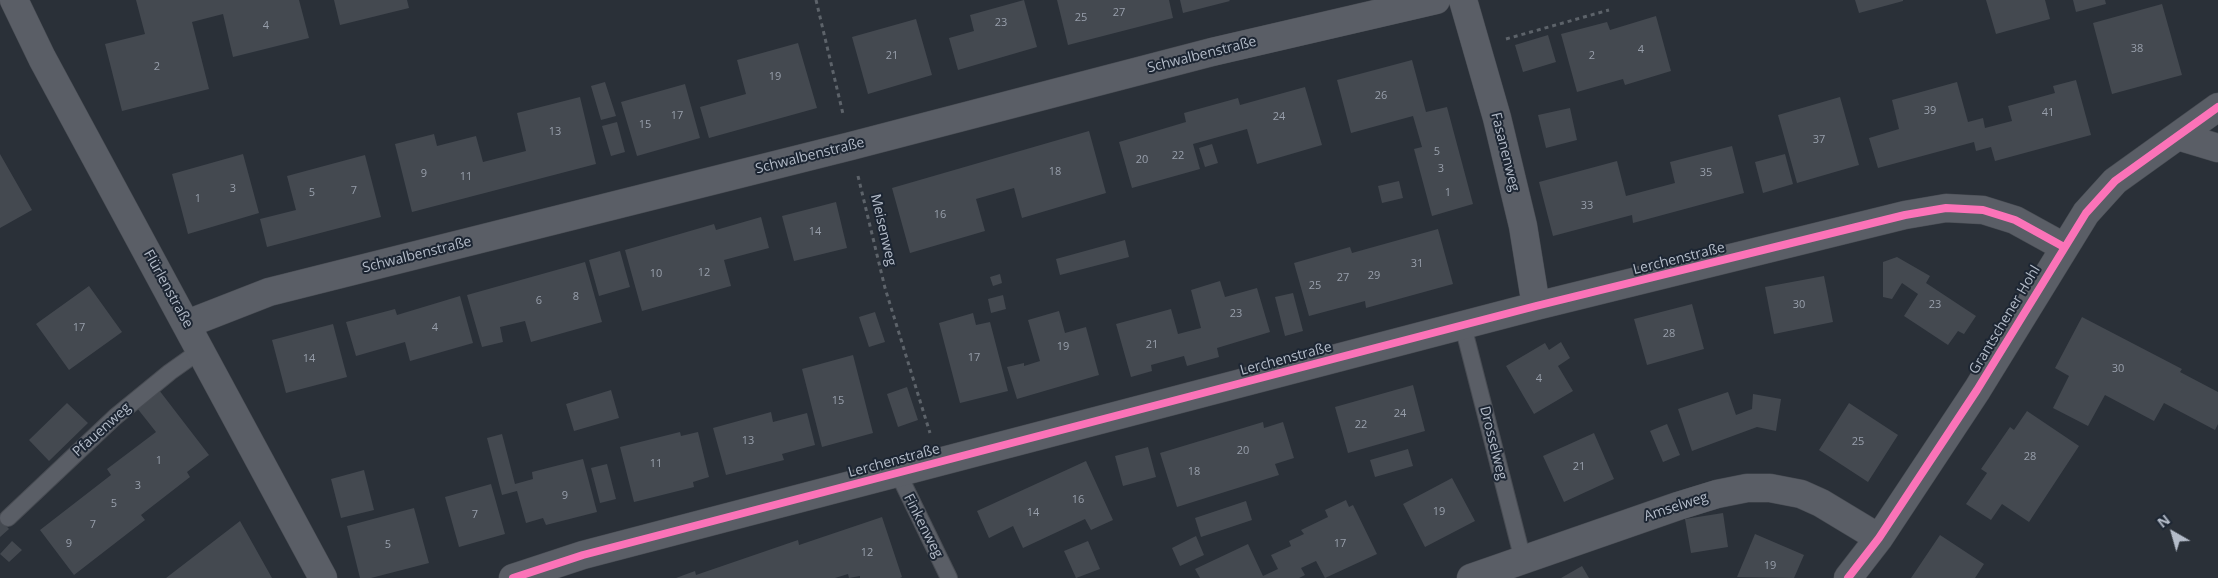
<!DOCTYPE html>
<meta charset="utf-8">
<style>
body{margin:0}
#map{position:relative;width:2218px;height:578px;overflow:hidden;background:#2a3038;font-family:"Open Sans",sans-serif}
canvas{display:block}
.north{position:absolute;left:2148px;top:508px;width:50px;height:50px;-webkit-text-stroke:4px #1d2633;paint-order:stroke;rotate:322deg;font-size:14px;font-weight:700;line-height:20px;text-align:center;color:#b4bcc9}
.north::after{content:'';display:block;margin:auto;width:18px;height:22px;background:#b4bcc9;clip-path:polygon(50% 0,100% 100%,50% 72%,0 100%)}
</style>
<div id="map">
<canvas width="2218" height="578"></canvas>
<div class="north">N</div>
</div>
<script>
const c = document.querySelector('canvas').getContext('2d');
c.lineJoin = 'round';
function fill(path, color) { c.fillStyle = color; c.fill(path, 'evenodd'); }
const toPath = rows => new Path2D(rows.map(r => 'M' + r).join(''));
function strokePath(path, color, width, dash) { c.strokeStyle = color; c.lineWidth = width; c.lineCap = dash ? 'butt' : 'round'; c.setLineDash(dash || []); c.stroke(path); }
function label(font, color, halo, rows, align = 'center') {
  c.font = font + ' "Open Sans",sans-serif'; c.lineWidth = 4; c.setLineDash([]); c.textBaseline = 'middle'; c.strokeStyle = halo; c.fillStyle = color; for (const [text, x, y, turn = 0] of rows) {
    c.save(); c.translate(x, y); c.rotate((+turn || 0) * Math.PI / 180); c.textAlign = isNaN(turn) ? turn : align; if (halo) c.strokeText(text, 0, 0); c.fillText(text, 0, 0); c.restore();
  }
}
fill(toPath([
 [136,0,299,0,309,38,233,57,223,14,192,22,209,89,122,111,105,44,145,34],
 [334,0,407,0,409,8,340,25],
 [1024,0,1037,47,958,70,949,38,974,31,970,15],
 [1057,0,1169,0,1173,18,1068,45],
 [1180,0,1229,0,1230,1,1183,13],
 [1855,0,1903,0,1903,1,1859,13],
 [1986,0,2045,0,2050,19,1996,34],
 [2073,0,2105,0,2106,4,2076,12],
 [2162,4,2182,75,2112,94,2093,23],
 [1656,16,1671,71,1625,85,1623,79,1577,92,1561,34,1607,22,1610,30],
 [916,19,932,75,868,94,852,37],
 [1548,35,1556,62,1523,72,1515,45],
 [798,43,817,108,709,138,700,107,746,94,737,60],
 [1412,60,1426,112,1447,107,1473,204,1432,216,1414,149,1422,147,1413,116,1351,133,1337,80],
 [2076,80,2091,135,1995,161,1991,147,1976,151,1974,142,1878,168,1869,138,1899,129,1892,100,1957,82,1968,122,1983,118,1985,128,2012,121,2008,106,2055,93,2053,86],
 [605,82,616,116,601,120,591,86],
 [685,84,700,138,637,156,621,102],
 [1305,87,1322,145,1257,164,1247,129,1193,144,1200,169,1132,188,1119,142,1186,122,1184,113,1238,98,1240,105],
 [580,97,596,164,412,212,395,144,434,134,437,146,476,136,483,162,526,151,517,113],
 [1840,97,1859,165,1797,183,1778,115],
 [1570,108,1577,140,1546,148,1538,115],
 [617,122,625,152,611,156,602,126],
 [1089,131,1106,193,1022,218,1014,188,976,199,985,231,910,253,892,188],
 [1212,144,1218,163,1205,167,1199,148],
 [1732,146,1744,193,1633,223,1632,215,1553,236,1539,182,1617,161,1626,196,1675,183,1670,162],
 [0,154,32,210,0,228],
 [243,154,259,213,188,234,172,174],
 [1785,154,1793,184,1763,193,1755,162],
 [365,155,381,217,267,247,260,219,296,210,287,176],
 [1399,181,1403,198,1382,203,1378,186],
 [836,202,847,248,794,261,782,216],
 [761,217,769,248,724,260,731,286,642,311,625,250,714,224,716,230],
 [1438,229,1453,284,1366,308,1365,301,1309,316,1294,263,1350,247,1352,253],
 [1125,240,1129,257,1060,275,1056,259],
 [620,251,630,287,599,296,589,260],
 [1897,257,1930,276,1926,283,1976,316,1964,334,1958,331,1948,345,1904,316,1918,294,1902,283,1892,299,1883,297,1883,262],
 [585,262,602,322,531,342,525,321,500,327,503,342,482,347,467,295],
 [1000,274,1002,283,993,286,990,277],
 [1824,276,1833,322,1774,334,1765,287],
 [1220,281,1225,297,1257,288,1270,332,1217,348,1219,357,1187,366,1184,356,1151,365,1152,371,1131,377,1116,324,1171,309,1178,334,1201,328,1191,290],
 [89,286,122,332,69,370,36,324],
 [1293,293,1303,331,1285,336,1275,297],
 [1003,295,1006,309,991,313,988,299],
 [460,296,473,343,410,361,405,342,356,356,346,322,395,309,397,315],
 [1692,304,1704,349,1647,365,1634,319],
 [1059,311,1065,333,1086,327,1099,375,1017,399,1007,367,1024,363,1024,366,1040,361,1028,320],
 [875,312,885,342,869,347,859,317],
 [973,313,976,325,990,322,1008,391,960,403,939,323],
 [2082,317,2182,369,2180,372,2218,392,2218,424,2215,430,2164,403,2154,421,2105,395,2088,426,2053,408,2069,376,2055,368],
 [333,324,347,377,286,393,272,340],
 [1561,342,1570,358,1558,366,1573,391,1534,414,1506,366,1545,343,1549,350],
 [853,355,873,433,822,447,802,369],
 [1413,385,1425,431,1348,453,1335,407],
 [907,387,918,420,898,427,887,394],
 [159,390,209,455,187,472,190,477,141,515,145,520,74,575,40,530,111,475,107,469,156,432,137,408],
 [611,390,619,418,574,431,566,404],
 [1728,392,1736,415,1752,409,1753,394,1781,399,1776,431,1757,427,1692,451,1678,409],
 [67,403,88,423,49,461,29,440],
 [1849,403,1898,435,1868,482,1819,450],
 [2027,411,2079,446,2029,522,2002,504,1991,520,1966,504,1987,473,1981,469,2010,427,2014,430],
 [771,412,773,422,807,413,815,445,782,454,784,460,726,475,713,428],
 [1263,422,1264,428,1283,422,1294,458,1275,464,1279,475,1177,507,1160,453],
 [1667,424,1680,455,1663,462,1650,431],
 [680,432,681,436,698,432,709,477,693,482,694,487,634,502,620,447],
 [1594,433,1614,479,1564,502,1543,456],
 [502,434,515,484,533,479,532,472,583,459,597,512,546,525,543,518,526,523,517,491,502,495,487,438],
 [1148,447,1156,477,1123,486,1115,456],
 [1408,449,1413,466,1375,477,1370,460],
 [1086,461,1113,520,1091,530,1085,519,1023,548,1013,526,989,538,977,511],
 [607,464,616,499,600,503,591,468],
 [364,470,374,510,341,518,331,479],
 [1452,478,1475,521,1425,547,1403,504],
 [491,484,505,534,459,547,445,497],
 [1346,500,1349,507,1353,505,1377,554,1325,578,1316,561,1301,568,1305,575,1299,578,1200,578,1195,569,1248,544,1263,576,1278,569,1271,555,1291,546,1289,541,1304,534,1301,530,1328,517,1325,510],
 [1246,501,1252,520,1201,537,1195,518],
 [414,508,429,563,371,578,360,578,347,526],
 [1723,513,1728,547,1691,553,1685,519],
 [882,517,902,577,900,578,860,578,860,576,849,578,848,574,835,578,676,578,695,571,696,575,798,540,799,545],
 [0,519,9,529,0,537],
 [240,521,272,578,166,578],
 [1755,534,1804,555,1794,578,1737,577],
 [1940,535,1984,564,1975,578,1911,578],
 [1196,536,1204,555,1180,566,1172,548],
 [12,541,22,550,9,562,0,554],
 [1088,541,1100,569,1076,578,1064,551],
 [1582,566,1589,578,1561,578]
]), '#444950');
const lane = toPath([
 [1463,326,1523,560],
 [898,473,949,578],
 [8,518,115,417,170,372,201,350]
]);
const street = toPath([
 [14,0,42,58,323,578],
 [1463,0,1497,118,1523,226,1536,306],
 [2178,136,2218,148],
 [187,324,269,292,851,146,1212,52,1436,0],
 [513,578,583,555,1536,306,1905,215,1946,208,1983,210,2015,220,2064,247],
 [1471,578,1678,506,1717,494,1747,488,1770,488,1801,494,1821,503,1879,538],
 [1848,578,1879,538,1977,390,2086,213,2115,181,2218,107]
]);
strokePath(lane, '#484c53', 18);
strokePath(street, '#484c53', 29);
strokePath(toPath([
 [816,0,843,114],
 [1506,39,1609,10],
 [858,176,885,288,930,433]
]), '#5d636a', 3, [4, 4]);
strokePath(lane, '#5a5e66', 16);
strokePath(street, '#5a5e66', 28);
strokePath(toPath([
 [513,578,583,555,1536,306,1905,215,1946,208,1983,210,2015,220,2064,247],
 [1848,578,1879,538,1977,390,2086,213,2115,181,2218,107]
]), '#fb73b8', 8);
label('11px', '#989fab', null, [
 ["27",1119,13],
 ["25",1081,18],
 ["23",1001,23],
 ["4",266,26],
 ["38",2137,49],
 ["4",1641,50],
 ["21",892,56],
 ["2",1592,56],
 ["2",157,67],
 ["19",775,77],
 ["26",1381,96],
 ["39",1930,111],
 ["41",2048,113],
 ["17",677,116],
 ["24",1279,117],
 ["15",645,125],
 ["13",555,132],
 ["37",1819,140],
 ["5",1437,152],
 ["22",1178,156],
 ["20",1142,160],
 ["3",1441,169],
 ["18",1055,172],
 ["35",1706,173],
 ["9",424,174],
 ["11",466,177],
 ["3",233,189],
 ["7",354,191],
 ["5",312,193],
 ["1",1448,193],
 ["1",198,199],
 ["33",1587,206],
 ["16",940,215],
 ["14",815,232],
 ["31",1417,264],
 ["12",704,273],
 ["10",656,274],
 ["29",1374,276],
 ["27",1343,278],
 ["25",1315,286],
 ["8",576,297],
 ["6",539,301],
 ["30",1799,305],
 ["23",1935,305],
 ["23",1236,314],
 ["17",79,328],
 ["4",435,328],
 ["28",1669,334],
 ["21",1152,345],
 ["19",1063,347],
 ["17",974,358],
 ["14",309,359],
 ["30",2118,369],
 ["4",1539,379],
 ["15",838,401],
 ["24",1400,414],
 ["22",1361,425],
 ["13",748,441],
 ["25",1858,442],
 ["20",1243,451],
 ["28",2030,457],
 ["1",159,461],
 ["11",656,464],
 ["21",1579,467],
 ["18",1194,472],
 ["3",138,486],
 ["9",565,496],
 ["16",1078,500],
 ["5",114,504],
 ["19",1439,512],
 ["14",1033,513],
 ["7",475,515],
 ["7",93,525],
 ["9",69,544],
 ["17",1340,544],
 ["5",388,545],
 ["12",867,553],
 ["19",1770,566]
]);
label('14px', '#b4bcc9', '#1d2633', [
 ["Schwalbenstraße",1202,55,-14],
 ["Fasanenweg",1505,152,76],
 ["Schwalbenstraße",810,156,-14],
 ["Meisenweg",883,230,77],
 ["Schwalbenstraße",417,255,-14],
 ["Lerchenstraße",1679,259,-14],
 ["Flürlenstraße",168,289,61],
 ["Grantschener Hohl",2005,320,-59],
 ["Lerchenstraße",1286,359,-15],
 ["Pfauenweg",102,430,-42],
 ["Drosselweg",1493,443,76],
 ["Lerchenstraße",894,461,-15],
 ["Amselweg",1676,507,-18],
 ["Finkenweg",923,526,63]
]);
</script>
